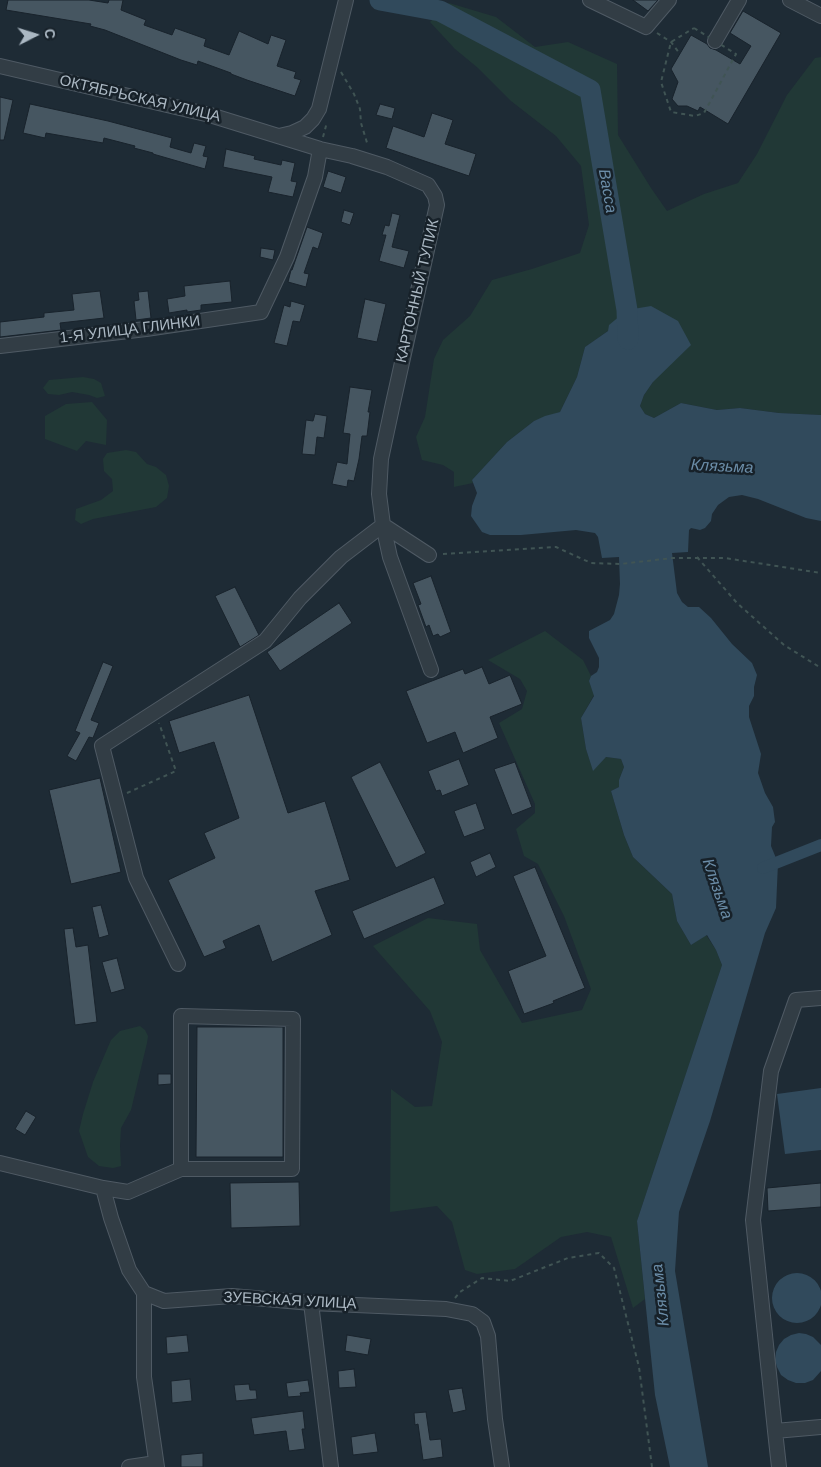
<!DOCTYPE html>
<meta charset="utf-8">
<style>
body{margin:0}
#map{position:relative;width:821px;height:1467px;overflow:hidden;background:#1e2b35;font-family:Helvetica,sans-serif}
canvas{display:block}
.north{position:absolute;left:10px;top:10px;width:50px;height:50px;-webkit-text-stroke:4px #172129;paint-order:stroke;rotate:85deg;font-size:14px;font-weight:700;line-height:20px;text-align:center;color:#abb8c3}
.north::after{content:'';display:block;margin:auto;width:18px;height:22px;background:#abb8c3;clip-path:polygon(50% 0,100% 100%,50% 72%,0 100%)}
</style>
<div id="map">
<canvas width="821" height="1467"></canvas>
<div class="north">С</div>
</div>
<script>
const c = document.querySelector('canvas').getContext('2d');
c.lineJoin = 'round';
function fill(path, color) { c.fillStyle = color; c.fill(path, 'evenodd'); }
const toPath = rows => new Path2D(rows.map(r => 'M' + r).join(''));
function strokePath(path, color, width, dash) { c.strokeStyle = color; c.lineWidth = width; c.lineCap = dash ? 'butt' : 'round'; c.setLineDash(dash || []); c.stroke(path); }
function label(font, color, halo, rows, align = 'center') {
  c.font = font + ' Helvetica,sans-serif'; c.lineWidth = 5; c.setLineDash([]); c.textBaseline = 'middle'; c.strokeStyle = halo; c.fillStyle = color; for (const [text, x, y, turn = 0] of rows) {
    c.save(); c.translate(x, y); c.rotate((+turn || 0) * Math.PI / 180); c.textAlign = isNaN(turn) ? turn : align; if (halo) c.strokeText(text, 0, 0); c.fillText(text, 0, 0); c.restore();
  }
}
fill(toPath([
 [449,3,496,17,535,47,568,42,617,64,618,135,651,188,667,211,704,194,738,183,757,154,787,95,815,58,821,57,821,415,779,413,740,408,717,410,681,403,654,418,645,414,640,406,644,395,653,382,608,331,585,347,577,377,560,412,534,421,507,442,472,480,473,483,454,487,454,472,443,465,422,460,416,437,425,417,434,359,443,340,470,316,492,280,532,269,580,253,589,225,581,166,556,136,511,101,478,68,455,49,430,22],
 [83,377,94,379,101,383,105,396,97,398,89,395,72,392,59,395,48,394,43,388,49,380],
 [92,402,107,420,106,445,86,441,77,451,45,439,45,416,66,404],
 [126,450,136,452,147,464,156,467,166,475,169,486,167,498,156,507,93,519,81,524,75,520,76,509,101,500,113,491,112,479,104,471,103,459,107,453],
 [545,631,583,660,591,676,589,681,594,695,581,718,586,749,593,770,606,757,621,759,624,767,619,780,619,787,611,791,624,835,633,857,672,894,677,921,691,945,706,935,716,950,722,965,637,1221,645,1299,633,1308,611,1237,587,1232,561,1237,515,1269,477,1274,465,1270,452,1222,437,1206,390,1212,391,1089,415,1107,432,1106,442,1042,430,1011,373,946,428,918,477,924,480,950,522,1023,582,1010,591,989,564,916,538,864,524,856,516,829,535,813,535,804,499,723,522,709,527,691,520,679,488,660],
 [140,1026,145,1030,148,1036,147,1043,131,1110,121,1128,120,1146,121,1166,113,1168,99,1166,88,1157,79,1131,83,1114,93,1082,111,1040,120,1031]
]), '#213836');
fill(toPath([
 [651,306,678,321,691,345,653,382,644,395,640,406,645,414,654,418,681,403,717,410,740,408,779,413,821,415,821,521,806,518,758,499,742,495,729,497,718,505,712,514,711,521,705,528,700,530,691,528,689,530,688,552,672,553,677,593,682,602,688,607,699,607,711,618,732,644,752,663,757,675,754,687,754,696,749,706,749,717,761,754,758,773,765,793,773,807,775,822,772,827,771,846,778,863,776,908,765,933,710,1121,679,1212,675,1271,708,1467,670,1467,655,1395,637,1221,722,965,716,950,707,935,691,945,677,921,672,894,633,857,624,835,611,791,619,787,619,780,624,767,621,759,606,757,593,771,586,749,581,718,594,696,589,681,591,676,597,672,599,667,599,658,589,638,589,631,610,620,614,614,619,595,620,584,619,557,602,558,598,537,595,533,576,530,521,535,490,535,482,532,471,516,472,506,477,493,472,480,507,442,534,421,545,416,560,412,577,377,585,347,608,331,609,325,627,310],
 [821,1088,821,1150,785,1154,777,1094],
 '772 1298a25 25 0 1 1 50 0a25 25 0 1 1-50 0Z',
 [799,1333,806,1334,813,1337,821,1345,821,1371,813,1380,805,1383,796,1383,788,1380,781,1375,777,1367,775,1360,776,1352,779,1345,784,1339,791,1335]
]), '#314a5c');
strokePath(toPath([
 [763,868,821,845]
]), '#314a5c', 12);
strokePath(toPath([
 [380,0,440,11,590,90,627,310,628,339]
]), '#314a5c', 21);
const building = toPath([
 [8,0,89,0,108,3,109,0,123,0,121,10,146,20,144,25,172,35,175,28,206,39,204,46,229,55,239,31,268,44,271,35,286,40,277,66,296,72,294,78,301,80,295,96,247,80,231,74,231,73,198,61,197,65,181,60,105,30,90,26,91,24,6,10,8,0],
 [633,0,658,0,648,11,633,0],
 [743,11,781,33,728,124,700,107,698,111,687,106,678,106,672,99,678,82,671,69,691,35,707,44,710,48,716,50,740,64,751,46,730,33,743,11],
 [0,97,13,100,4,140,0,140,0,97],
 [30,104,108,121,172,138,170,147,191,153,194,143,206,146,203,156,208,157,205,169,153,154,153,153,134,148,135,146,104,138,103,143,46,133,45,138,23,133,30,104],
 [380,104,395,108,392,119,376,115,380,104],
 [432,113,453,120,445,144,476,154,469,176,386,148,393,126,424,137,432,113],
 [226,149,255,156,254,159,281,165,282,160,295,163,291,181,297,182,293,197,268,192,272,177,223,167,226,149],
 [328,171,346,177,341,193,323,187,328,171],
 [344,210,354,213,350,225,341,222,344,210],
 [392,213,400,215,392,247,409,251,404,268,379,261,386,235,382,235,385,225,389,226,392,213],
 [307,227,323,233,318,249,313,247,304,273,309,274,306,287,288,282,291,270,292,270,307,227],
 [261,248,275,250,273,260,260,257,261,248],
 [230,281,232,302,201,305,201,310,187,312,187,310,169,313,167,299,185,296,184,286,230,281],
 [100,291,104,318,60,323,61,330,0,337,0,322,44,317,44,313,74,310,72,294,100,291],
 [148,291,151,318,136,320,134,301,139,300,138,292,148,291],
 [365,299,386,304,377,342,357,338,365,299],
 [291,301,305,305,300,322,293,321,287,346,274,343,284,305,290,307,291,301],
 [350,387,372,390,368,412,370,412,367,436,362,436,359,459,354,481,348,480,347,487,332,484,337,462,347,464,350,434,343,433,350,387],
 [315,414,327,416,324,438,317,437,315,455,302,454,306,420,313,421,315,414],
 [431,576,451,632,440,637,438,634,433,636,429,625,426,627,418,605,421,604,413,583,431,576],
 [235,587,259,635,240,647,215,596,235,587],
 [339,603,352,623,280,671,267,652,339,603],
 [103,662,113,666,91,720,99,723,93,738,89,737,76,761,67,756,80,733,75,731,103,662],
 [482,667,489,684,510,675,522,704,490,717,498,738,463,753,455,732,427,743,406,691,463,669,465,674,482,667],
 [249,695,288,813,325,801,350,880,315,891,332,935,272,962,259,925,223,941,226,948,204,957,168,880,215,858,204,833,239,818,214,742,179,753,169,721,249,695],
 [459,759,469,785,442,796,440,790,436,791,428,771,459,759],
 [380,762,426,853,396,868,351,777,380,762],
 [515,762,532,807,512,815,494,769,515,762],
 [100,778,121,872,71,884,49,790,100,778],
 [476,803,485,829,464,837,454,811,476,803],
 [490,853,496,867,476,877,470,862,490,853],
 [535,867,585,988,553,1001,554,1003,524,1014,508,971,546,956,513,876,535,867],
 [434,877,445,904,364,939,352,911,434,877],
 [101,905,109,935,99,938,92,907,101,905],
 [73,928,76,947,88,945,97,1022,75,1025,64,929,73,928],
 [117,958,125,989,111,993,102,962,117,958],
 [197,1027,283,1027,283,1157,196,1157,197,1027],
 [158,1074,171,1074,171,1084,158,1085,158,1074],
 [26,1111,36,1117,25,1135,15,1129,26,1111],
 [299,1182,300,1226,231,1228,230,1183,299,1182],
 [821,1183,821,1207,768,1211,767,1188,821,1183],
 [187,1335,189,1352,167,1354,166,1337,187,1335],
 [347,1335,371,1339,368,1355,345,1351,347,1335],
 [354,1369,356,1387,339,1388,338,1371,354,1369],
 [190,1379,192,1401,172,1403,171,1381,190,1379],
 [308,1380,310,1392,300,1393,301,1396,288,1397,286,1383,308,1380],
 [249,1384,250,1390,256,1390,257,1399,236,1401,234,1385,249,1384],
 [462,1388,466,1410,453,1413,448,1390,462,1388],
 [303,1411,305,1429,302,1429,305,1449,289,1451,286,1431,254,1435,251,1418,303,1411],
 [426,1412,430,1440,441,1439,443,1457,423,1460,418,1424,415,1425,414,1413,426,1412],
 [375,1433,378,1452,353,1455,351,1437,375,1433],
 [203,1453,203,1467,181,1467,181,1455,203,1453]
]);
fill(building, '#465661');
strokePath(building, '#19232c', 1);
const minor = toPath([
 [590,0,646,27,669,0],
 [790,0,821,16],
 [715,41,739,0],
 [0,66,210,115,320,149,352,156,387,167,428,185,435,196,437,205,393,403,381,459,379,494,383,525,390,557,431,670],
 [279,136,292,133,305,127,313,119,319,109,346,0],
 [0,346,146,329,261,312,287,257,315,177,320,149],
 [383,525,429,555],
 [178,964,136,878,102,746,265,641,300,598,341,557,383,525],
 [0,1163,103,1188,111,1218,129,1270,144,1293,164,1301,232,1296,311,1303,446,1309,472,1314,483,1322,488,1336,495,1419,502,1467],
 [103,1188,128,1192,181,1169,292,1169,293,1019,181,1016,181,1169],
 [144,1293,144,1377,157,1467],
 [311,1303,331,1467],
 [775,1431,753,1220,771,1071,796,1000,821,998],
 [129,1467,156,1463],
 [779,1467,775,1431,821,1427]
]);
strokePath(minor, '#4f5a64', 16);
strokePath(toPath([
 [694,28,736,54,704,113,695,116,671,112,661,82,671,42,694,28],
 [657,33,671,42,680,54],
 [341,72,354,94,360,109,361,123,368,146],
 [323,137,327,122],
 [443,554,556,547,591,563,620,564,673,558,725,558,821,573],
 [697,557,737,603,784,645,821,668],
 [127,793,176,771,159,723],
 [455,1298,460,1292,482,1278,510,1281,568,1258,599,1253,614,1268,639,1367,652,1467]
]), '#405454', 2, [4, 4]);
strokePath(minor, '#323d45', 14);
label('15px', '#abb8c3', '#172129', [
 ["ОКТЯБРЬСКАЯ УЛИЦА",140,99,13],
 ["КАРТОННЫЙ ТУПИК",418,291,-77],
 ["1-Я УЛИЦА ГЛИНКИ",130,330,-7],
 ["ЗУЕВСКАЯ УЛИЦА",290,1301,3]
]);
label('italic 16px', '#6b8da8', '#172129', [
 ["Васса",607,191,80],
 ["Клязьма",722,467,3],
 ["Клязьма",717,889,71],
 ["Клязьма",661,1295,-96]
]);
</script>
